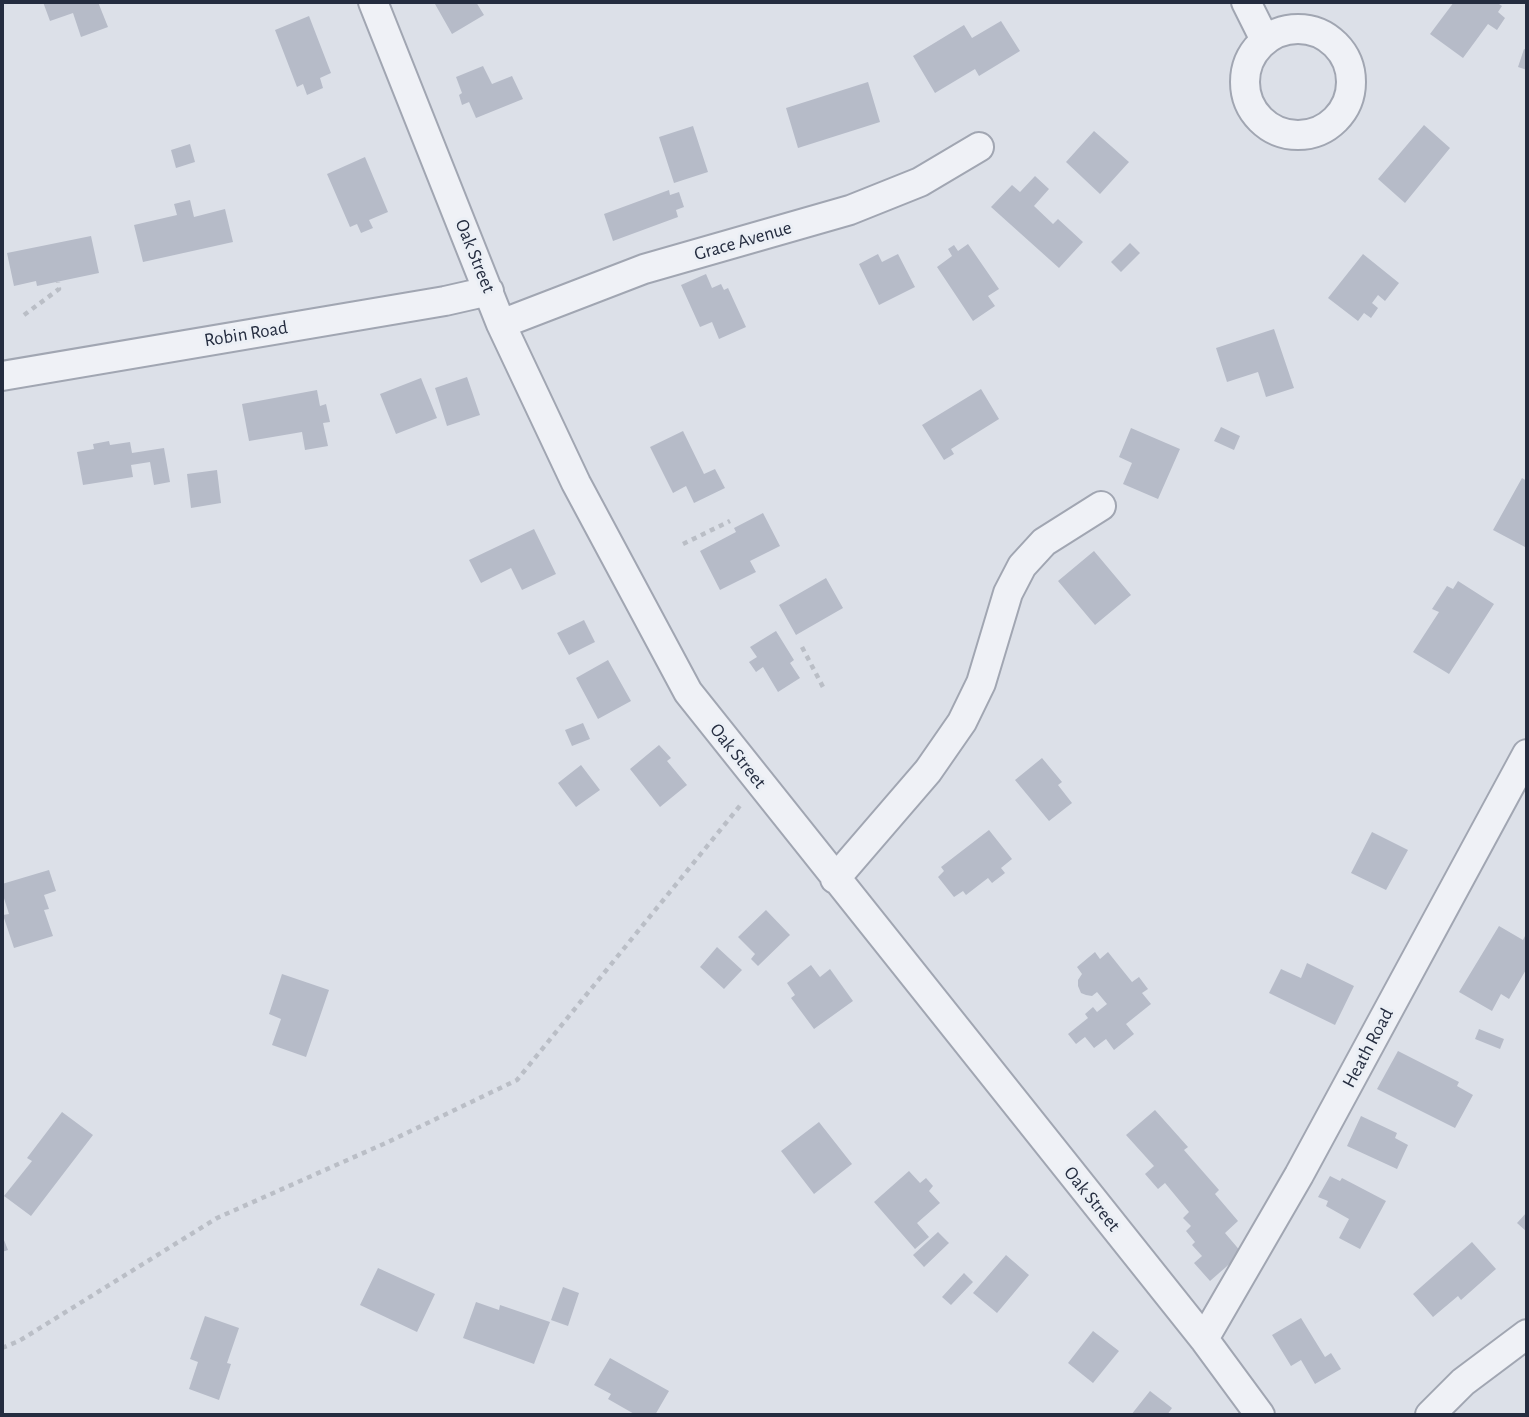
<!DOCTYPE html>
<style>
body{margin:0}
#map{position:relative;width:1529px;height:1417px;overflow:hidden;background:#dce0e8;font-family:"Alegreya Sans",sans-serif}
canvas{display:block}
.frame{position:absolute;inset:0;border:4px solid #242c3f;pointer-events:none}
</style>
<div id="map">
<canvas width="1529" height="1417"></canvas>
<div class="frame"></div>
</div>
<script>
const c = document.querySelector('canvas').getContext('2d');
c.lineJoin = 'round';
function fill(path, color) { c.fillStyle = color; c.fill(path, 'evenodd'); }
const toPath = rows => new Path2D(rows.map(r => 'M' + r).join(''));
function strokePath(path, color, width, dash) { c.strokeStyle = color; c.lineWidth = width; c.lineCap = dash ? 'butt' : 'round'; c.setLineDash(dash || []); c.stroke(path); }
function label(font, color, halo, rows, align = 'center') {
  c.font = font + ' "Alegreya Sans",sans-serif'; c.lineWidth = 6; c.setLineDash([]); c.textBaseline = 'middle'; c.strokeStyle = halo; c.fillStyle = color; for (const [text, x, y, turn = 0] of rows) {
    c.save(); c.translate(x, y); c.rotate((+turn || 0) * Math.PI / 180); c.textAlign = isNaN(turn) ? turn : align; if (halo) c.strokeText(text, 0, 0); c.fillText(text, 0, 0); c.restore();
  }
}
fill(toPath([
 [43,2,98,2,108,27,81,37,73,13,50,21],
 [438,2,476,2,484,15,452,34,435,4],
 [1454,2,1496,2,1502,6,1498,12,1505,18,1497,30,1488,24,1463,58,1430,34],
 [309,16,331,73,320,78,323,88,307,95,303,84,297,87,275,30],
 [1001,21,1020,51,979,76,975,69,935,93,913,56,964,25,972,38],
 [1524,49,1527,50,1527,70,1518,67],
 [483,66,492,84,512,76,523,99,476,118,469,102,462,105,459,95,462,93,456,77],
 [868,82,880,122,798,148,786,108],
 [1424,125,1450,148,1405,203,1378,179],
 [693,126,708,172,674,183,659,137],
 [1094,131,1129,162,1100,194,1066,162],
 [190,144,195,162,176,168,171,150],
 [365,157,388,212,369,220,373,228,361,233,357,224,350,227,327,174],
 [1035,176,1049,189,1034,206,1053,224,1058,219,1083,242,1059,268,991,207,1012,185,1020,192],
 [669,190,670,195,679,192,684,207,676,210,678,217,613,241,604,214],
 [190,200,194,217,225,209,233,242,143,262,134,225,177,215,174,204],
 [91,236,99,273,37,286,36,281,14,286,7,253],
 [1130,243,1140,253,1121,272,1111,262],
 [968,244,999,289,988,296,995,306,973,321,937,267,952,256,948,249,954,245,958,251],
 [878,254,882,262,898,254,915,287,879,305,859,264],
 [1363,254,1399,283,1385,301,1378,295,1372,303,1378,308,1371,318,1364,313,1358,321,1328,298],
 [706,274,712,288,721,284,724,290,728,288,746,327,719,339,712,322,700,327,681,285],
 [1274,329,1294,388,1266,397,1258,372,1227,382,1216,348],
 [467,377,480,415,447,426,435,388],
 [421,378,437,418,396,434,380,394],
 [981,389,999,419,951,449,954,454,944,460,922,425],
 [317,390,320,406,326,404,330,422,323,423,328,446,305,450,302,432,249,441,242,404],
 [1221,427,1240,436,1234,450,1214,441],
 [1131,428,1180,449,1158,499,1123,484,1132,463,1119,457],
 [683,431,704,474,715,469,725,488,694,503,686,486,673,493,650,447],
 [109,441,110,445,130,442,132,453,164,448,170,482,154,485,150,462,131,465,133,477,83,485,77,452,94,449,93,444],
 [217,470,221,503,191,508,187,474],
 [1522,478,1527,481,1527,544,1525,547,1493,530],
 [763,513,780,546,750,561,756,572,720,590,700,551,736,532,734,528],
 [534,529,556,574,522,590,511,568,481,583,469,560],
 [1094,551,1131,595,1095,625,1058,581],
 [826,578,843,608,796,635,779,605],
 [1458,581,1494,604,1449,674,1413,652,1439,612,1432,609,1447,586,1453,589],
 [584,620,595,642,569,655,557,633],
 [776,631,794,660,790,663,800,678,778,692,763,667,756,672,749,662,757,657,750,647],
 [608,660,631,701,598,719,576,678],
 [583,723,590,739,572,746,565,730],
 [659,745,671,758,667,761,687,785,660,807,630,769],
 [1042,758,1062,782,1058,785,1072,803,1049,821,1015,780],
 [581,765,600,790,576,807,558,783],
 [989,830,1012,859,1001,868,1005,873,992,883,988,878,966,895,963,891,954,897,938,877,944,871,941,867],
 [1372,832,1408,850,1386,890,1351,873],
 [49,870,56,891,44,895,49,909,44,910,53,936,14,948,3,915,9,914,2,892,2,884],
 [766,910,790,935,758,966,751,959,755,954,738,937],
 [1499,926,1523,940,1527,932,1527,968,1509,999,1501,994,1492,1011,1459,992],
 [717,947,742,970,724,989,700,967],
 [1095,952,1100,959,1108,952,1132,982,1139,977,1148,989,1142,993,1151,1004,1126,1024,1134,1034,1114,1050,1106,1039,1094,1048,1085,1037,1076,1044,1068,1034,1088,1018,1085,1014,1093,1007,1097,1012,1107,1004,1097,992,1092,996,1086,995,1081,993,1078,986,1078,980,1082,974,1077,967],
 [1307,963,1354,986,1335,1025,1269,993,1281,969,1301,978],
 [811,965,820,977,830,969,853,1001,814,1029,791,998,795,995,787,983],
 [282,974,329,990,306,1057,272,1045,281,1019,269,1014],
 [1479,1029,1504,1039,1500,1049,1475,1039],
 [1398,1051,1459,1082,1457,1086,1473,1095,1455,1128,1377,1089],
 [1155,1110,1188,1147,1184,1150,1219,1190,1215,1194,1238,1221,1225,1233,1242,1253,1210,1281,1194,1263,1202,1256,1192,1245,1195,1242,1186,1231,1191,1226,1183,1218,1189,1212,1165,1183,1158,1189,1145,1174,1154,1166,1126,1135],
 [62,1112,93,1135,31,1216,4,1196,32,1161,27,1158],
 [1361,1116,1397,1133,1395,1138,1408,1145,1397,1169,1347,1146],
 [819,1122,852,1164,814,1194,781,1151],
 [909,1171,920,1183,926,1178,933,1186,929,1191,940,1203,917,1223,929,1237,915,1249,874,1202],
 [1330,1176,1340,1181,1342,1178,1386,1201,1360,1249,1339,1238,1349,1219,1326,1206,1328,1201,1318,1197],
 [1527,1212,1527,1232,1517,1223],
 [938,1232,949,1243,924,1267,913,1255],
 [2,1235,8,1250,2,1252],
 [1472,1242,1496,1269,1461,1300,1458,1296,1433,1317,1413,1294],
 [1006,1255,1029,1275,997,1313,973,1293],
 [378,1268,435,1294,417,1332,360,1305],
 [964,1273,973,1282,951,1305,942,1297],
 [563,1287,579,1293,568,1326,551,1320],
 [476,1302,499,1310,500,1305,550,1322,534,1364,463,1338],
 [205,1316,239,1328,227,1363,231,1364,219,1400,189,1389,198,1362,190,1359],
 [1301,1318,1325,1357,1331,1353,1341,1369,1315,1384,1301,1360,1291,1366,1272,1335],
 [1093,1331,1119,1351,1093,1383,1068,1363],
 [610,1358,669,1391,655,1415,636,1415,608,1399,611,1394,594,1385],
 [1150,1391,1172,1408,1167,1415,1131,1415]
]), '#b6bbc8');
const minor = toPath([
 [373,2,501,324,576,483,688,692,1204,1339,1260,1415],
 [1246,2,1265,40],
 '1245 82a53 53 0 1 1 106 0a53 53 0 1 1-106 0Z',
 [501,324,644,269,850,210,920,182,979,147],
 [2,376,445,301,489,291],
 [835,879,928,771,962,722,981,683,1008,593,1022,566,1044,542,1101,506],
 [1204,1339,1299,1175,1527,754],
 [1430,1415,1463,1382,1527,1334]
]);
strokePath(minor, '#a1a6b2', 32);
strokePath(toPath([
 [24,315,59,289,58,282],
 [683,544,730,521],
 [802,647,823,687],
 [2,1348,19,1341,217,1218,388,1142,517,1080,743,802]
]), '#babec6', 4.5, [5, 5]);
strokePath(minor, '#eff1f6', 28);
label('19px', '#242c3f', '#ebeff5', [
 ["Grace Avenue",743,241,-16],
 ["Oak Street",475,256,68],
 ["Robin Road",246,334,-9],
 ["Oak Street",738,756,51],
 ["Heath Road",1368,1048,-62],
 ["Oak Street",1092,1199,51]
]);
</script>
